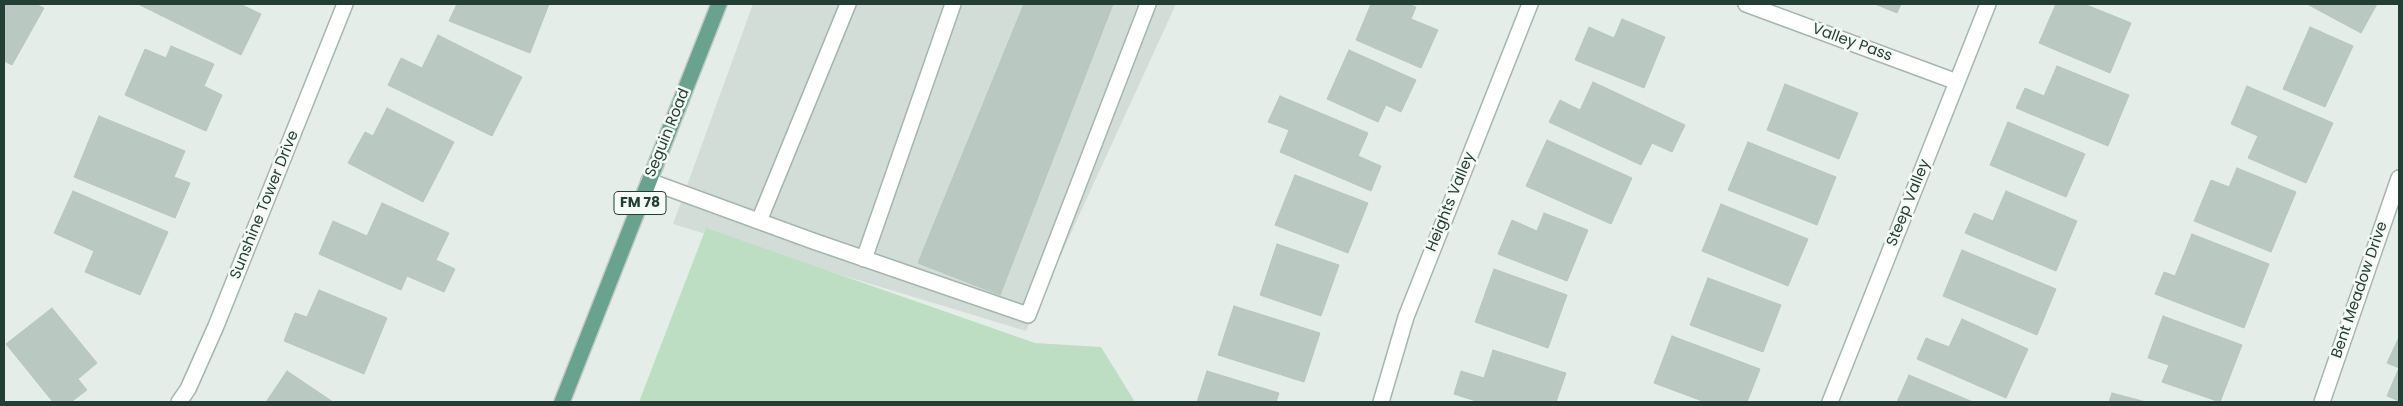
<!DOCTYPE html>
<style>
body{margin:0}
#map{position:relative;width:2403px;height:406px;overflow:hidden;background:#e4ede8;font-family:Poppins,sans-serif}
canvas{display:block}
.frame{position:absolute;inset:0;border:5px solid #233f35;pointer-events:none}
</style>
<div id="map">
<canvas width="2403" height="406"></canvas>
<div class="frame"></div>
</div>
<script>
const c = document.querySelector('canvas').getContext('2d');
c.lineJoin = 'round';
function fill(path, color) { c.fillStyle = color; c.fill(path, 'evenodd'); }
const toPath = rows => new Path2D(rows.map(r => 'M' + r).join(''));
function strokePath(path, color, width, dash) { c.strokeStyle = color; c.lineWidth = width; c.lineCap = dash ? 'butt' : 'round'; c.setLineDash(dash || []); c.stroke(path); }
function label(font, color, halo, rows, align = 'center') {
  c.font = font + ' Poppins,sans-serif'; c.lineWidth = 5; c.setLineDash([]); c.textBaseline = 'middle'; c.strokeStyle = halo; c.fillStyle = color; for (const [text, x, y, turn = 0] of rows) {
    c.save(); c.translate(x, y); c.rotate((+turn || 0) * Math.PI / 180); c.textAlign = isNaN(turn) ? turn : align; if (halo) c.strokeText(text, 0, 0); c.fillText(text, 0, 0); c.restore();
  }
}
fill(toPath([
 [753,4,1176,4,1026,331,673,224]
]), '#d2ddd7');
fill(toPath([
 [706,228,1035,343,1101,347,1135,402,639,402]
]), '#bddec3');
const building = toPath([
 [4,4,35,4,44,8,12,65,4,61,4,4],
 [138,4,240,4,261,14,241,55,138,4],
 [457,4,549,4,530,53,449,21,457,4],
 [1024,4,1113,4,1000,295,918,263,1024,4],
 [1371,4,1408,4,1416,7,1411,19,1438,30,1421,68,1356,40,1371,4],
 [1875,4,1901,4,1897,13,1875,4],
 [2056,4,2084,4,2131,23,2110,73,2039,43,2056,4],
 [2307,4,2377,4,2361,33,2307,4],
 [1622,19,1665,37,1644,88,1575,60,1589,27,1614,38,1622,19],
 [2310,27,2353,46,2325,107,2283,89,2310,27],
 [438,35,522,77,492,136,388,85,401,58,422,68,438,35],
 [171,46,214,64,204,86,222,95,206,131,125,95,145,49,166,58,171,46],
 [1349,50,1416,80,1401,112,1386,105,1378,122,1327,99,1349,50],
 [2057,66,2129,95,2108,146,2016,108,2025,88,2044,96,2057,66],
 [1593,82,1685,125,1672,152,1652,143,1641,165,1549,122,1560,100,1580,110,1593,82],
 [1785,84,1858,113,1839,159,1767,130,1785,84],
 [2247,86,2333,123,2306,183,2248,158,2258,136,2231,124,2247,86],
 [1280,96,1368,133,1358,156,1381,166,1371,191,1280,152,1289,130,1268,122,1280,96],
 [387,108,454,142,423,202,348,163,365,132,373,136,387,108],
 [99,116,185,151,174,177,190,183,175,218,74,177,99,116],
 [2008,122,2085,154,2066,197,1990,165,2008,122],
 [1547,140,1632,178,1611,224,1526,186,1547,140],
 [1748,142,1836,177,1817,225,1728,190,1748,142],
 [2237,168,2296,192,2271,252,2194,221,2211,180,2229,187,2237,168],
 [1295,175,1368,203,1348,253,1275,225,1295,175],
 [73,191,168,232,140,295,85,272,94,251,54,233,73,191],
 [2006,191,2077,221,2056,271,1965,233,1974,213,1993,221,2006,191],
 [382,203,449,233,436,260,455,269,444,292,407,276,401,290,319,254,333,221,367,236,382,203],
 [1721,204,1808,239,1788,286,1702,251,1721,204],
 [1544,213,1588,230,1567,281,1498,254,1512,220,1537,231,1544,213],
 [2192,234,2269,264,2244,328,2155,294,2164,272,2175,276,2192,234],
 [1277,244,1339,265,1321,316,1260,295,1277,244],
 [1962,250,2056,289,2037,335,1943,296,1962,250],
 [1494,269,1567,295,1548,348,1475,322,1494,269],
 [1708,278,1781,305,1763,352,1690,325,1708,278],
 [319,290,387,318,364,374,284,341,295,313,307,317,319,290],
 [1234,306,1320,333,1304,382,1218,355,1234,306],
 [52,308,97,363,78,379,87,390,71,402,53,402,6,344,52,308],
 [2163,316,2242,345,2220,402,2162,382,2169,365,2148,358,2163,316],
 [1962,319,2028,349,2006,398,1917,359,1926,338,1949,347,1962,319],
 [1672,336,1760,369,1747,402,1705,402,1654,383,1672,336],
 [2399,337,2399,401,2387,396,2399,368,2387,363,2399,337],
 [1493,350,1566,373,1556,402,1479,402,1454,394,1461,371,1484,378,1493,350],
 [287,371,333,402,266,402,287,371],
 [1207,371,1279,393,1276,402,1197,402,1207,371],
 [1909,375,1973,402,1897,402,1909,375],
 [2112,393,2146,402,2109,402,2112,393]
]);
fill(building, '#b9c8c1');
strokePath(building, '#b6c7bf', 1);
const lane = toPath([
 [649,181,813,241,1028,315,1148,4],
 [759,221,848,4],
 [864,259,953,4]
]);
const street = toPath([
 [1746,4,1957,82],
 [179,402,188,389,216,326,345,4],
 [1381,402,1406,317,1530,4],
 [1830,402,1988,4],
 [2322,402,2399,178]
]);
const primary = toPath([
 [562,402,719,4]
]);
strokePath(lane, '#a6b5af', 18);
strokePath(street, '#a6b5af', 18);
strokePath(primary, '#c1c9c6', 18);
strokePath(lane, '#fff', 15);
strokePath(street, '#fff', 15);
strokePath(primary, '#69a28e', 15);
for (const [x, y, w] of [
 [640,203,52]
]) { const box = new Path2D(); box.roundRect(x - w / 2, y - 11.5, w, 23, 4); c.fillStyle = '#f5faf7'; c.fill(box); strokePath(box, '#233f35', 1); }
label('bold 14px', '#233f35', null, [
 ["FM 78",640,203]
]);
label('15px', '#233f35', '#f5faf7', [
 ["Valley Pass",1852,43,20],
 ["Seguin Road",668,133,-68],
 ["Heights Valley",1451,202,-68],
 ["Steep Valley",1909,203,-68],
 ["Sunshine Tower Drive",265,205,-68],
 ["Bent Meadow Drive",2360,290,-71]
]);
</script>
